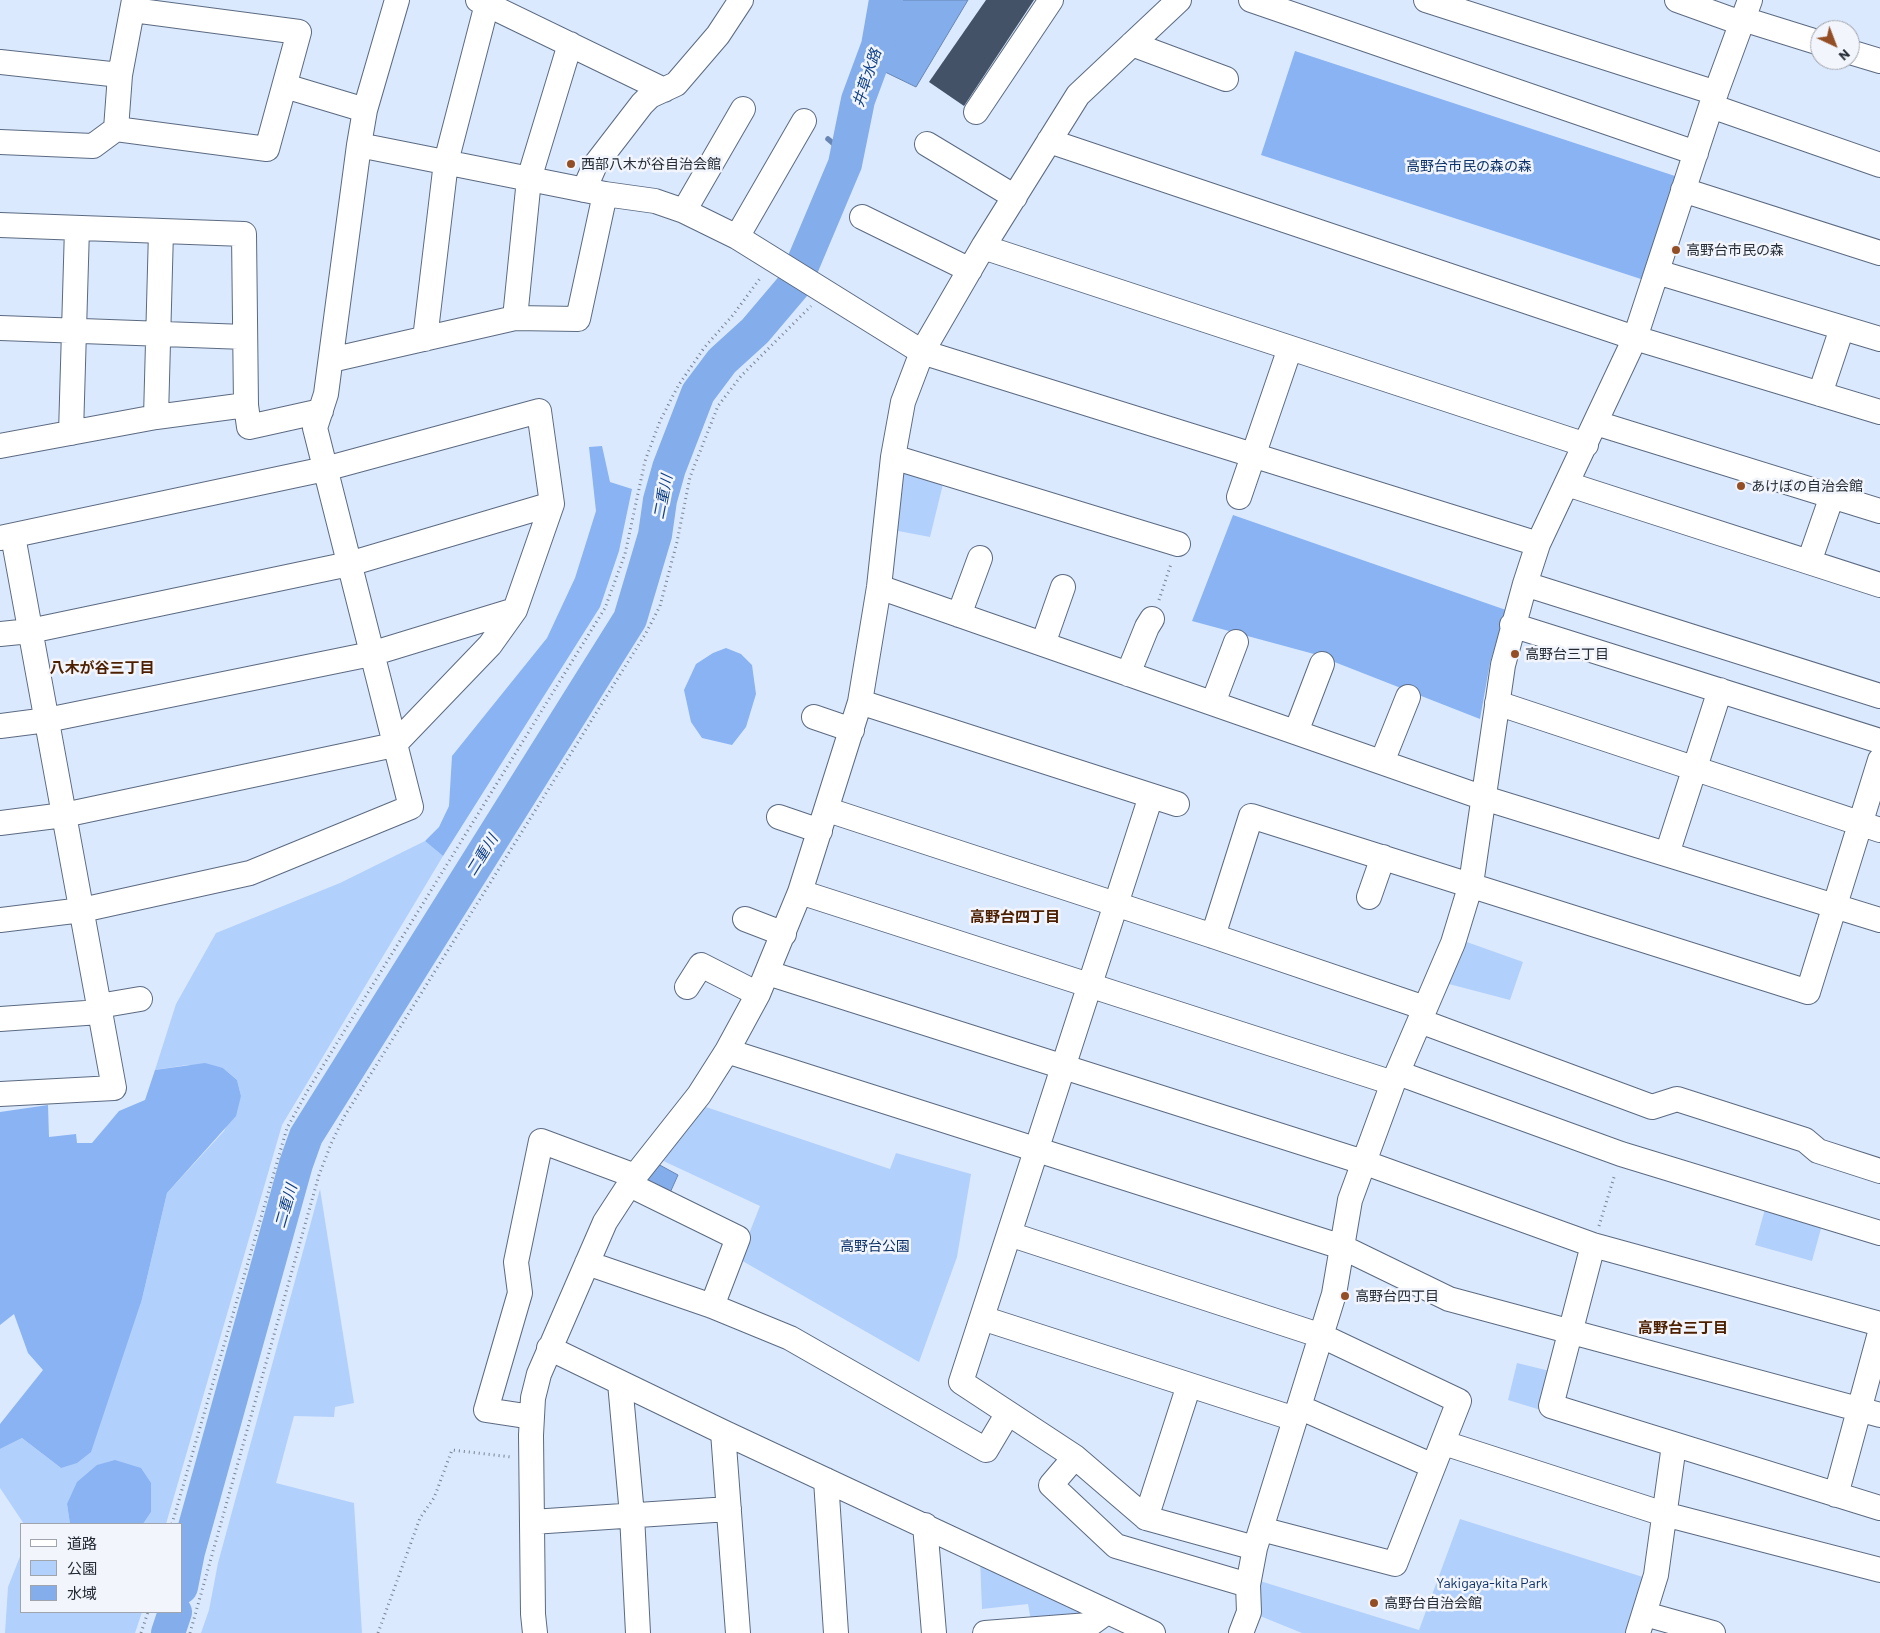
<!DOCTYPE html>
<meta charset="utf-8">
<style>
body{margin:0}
#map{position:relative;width:1880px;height:1633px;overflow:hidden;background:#dbe9fe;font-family:Barlow,"Noto Sans JP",sans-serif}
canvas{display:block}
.legend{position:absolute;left:20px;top:1523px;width:162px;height:90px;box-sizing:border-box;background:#f2f5fb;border:1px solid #a0a4ac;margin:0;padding:6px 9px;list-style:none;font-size:15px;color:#242b35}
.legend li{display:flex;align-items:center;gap:10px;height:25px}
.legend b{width:25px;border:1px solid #a0a4ac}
.north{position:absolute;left:1810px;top:20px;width:50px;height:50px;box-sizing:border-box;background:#f2f5fb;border:1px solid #a0a4ac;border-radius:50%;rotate:137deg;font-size:14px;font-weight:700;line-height:20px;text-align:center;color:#242b35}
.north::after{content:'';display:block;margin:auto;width:18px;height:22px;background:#944e25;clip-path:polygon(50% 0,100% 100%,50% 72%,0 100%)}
</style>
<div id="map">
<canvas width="1880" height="1633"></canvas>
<ul class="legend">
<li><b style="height:6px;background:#fff"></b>道路</li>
<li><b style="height:14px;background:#b2d0fc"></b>公園</li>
<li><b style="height:14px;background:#84adec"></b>水域</li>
</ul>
<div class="north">N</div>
</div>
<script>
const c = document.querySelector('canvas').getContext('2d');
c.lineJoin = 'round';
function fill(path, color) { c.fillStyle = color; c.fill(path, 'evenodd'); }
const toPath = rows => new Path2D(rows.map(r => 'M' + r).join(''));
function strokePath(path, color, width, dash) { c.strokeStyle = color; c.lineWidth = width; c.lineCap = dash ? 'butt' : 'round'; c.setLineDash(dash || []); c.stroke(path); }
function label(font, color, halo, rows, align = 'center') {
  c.font = font + ' Barlow,"Noto Sans JP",sans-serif'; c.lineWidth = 5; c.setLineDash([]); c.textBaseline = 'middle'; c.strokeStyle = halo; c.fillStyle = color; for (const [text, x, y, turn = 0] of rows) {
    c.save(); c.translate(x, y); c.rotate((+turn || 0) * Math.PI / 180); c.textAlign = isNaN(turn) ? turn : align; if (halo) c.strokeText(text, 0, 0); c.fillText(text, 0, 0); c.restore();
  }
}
fill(toPath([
 [906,469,944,480,930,537,893,530,898,475],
 [425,841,443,856,282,1125,166,1524,143,1524,151,1512,67,1504,70,1524,24,1524,0,1488,0,1449,22,1438,61,1468,142,1299,167,1193,224,1131,241,1096,237,1080,223,1068,187,1065,155,1070,176,1004,216,933,340,883],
 [1464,941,1523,962,1510,1000,1445,983],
 [706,1107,890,1169,896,1153,971,1174,957,1257,919,1362,739,1259,760,1206,657,1158,696,1110],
 [320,1189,354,1403,335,1407,334,1417,294,1416,276,1483,354,1503,362,1633,201,1633,209,1610,218,1563],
 [1765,1209,1822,1225,1812,1261,1755,1245],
 [1517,1363,1554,1372,1544,1411,1508,1400],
 [1460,1519,1646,1578,1629,1633,1302,1633,1260,1616,1260,1581,1419,1630],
 [21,1554,21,1612,142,1612,135,1633,5,1633,8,1587],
 [980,1559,1085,1609,1085,1617,1031,1621,1028,1604,982,1609]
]), '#b2d0fc');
fill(toPath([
 [1295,51,1678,177,1644,280,1261,155],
 [602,446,610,482,632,489,619,551,600,607,443,856,425,841,439,827,449,806,452,756,547,638,575,578,596,511,589,447],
 [1233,515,1506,610,1490,663,1480,719,1314,654,1192,621],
 [726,648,741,654,752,665,756,694,746,727,732,745,702,738,691,722,684,690,696,664,713,653],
 [205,1063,223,1068,237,1080,241,1096,236,1116,167,1193,142,1299,91,1452,77,1463,61,1468,22,1438,0,1449,0,1424,43,1370,28,1353,14,1314,0,1325,0,1112,48,1105,49,1137,76,1134,77,1143,92,1143,119,1111,145,1100,155,1070],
 [115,1460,141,1468,151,1483,151,1512,143,1524,70,1524,67,1504,77,1482,97,1465]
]), '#89b3f2');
const water = toPath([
 [901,0,968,0,916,87,883,71,891,48,901,0],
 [656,1163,678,1175,669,1195,648,1187,644,1176,656,1163]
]);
fill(water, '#84adec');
strokePath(water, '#6786b5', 1);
strokePath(toPath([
 [828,139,847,155]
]), '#6786b5', 5.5);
strokePath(toPath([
 [181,1587,188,1552,296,1164,306,1136,630,619,655,535,660,500,669,468,698,393,722,361,755,331,794,285,845,164,858,100,878,46,886,0],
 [168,1633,175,1612]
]), '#84adec', 34);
fill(toPath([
 [986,0,1034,0,964,106,929,82]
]), '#445268');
const minor = toPath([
 [478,0,664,90],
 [1251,0,1696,153],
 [1426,0,1716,93],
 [1677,0,1741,23],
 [1743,19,1820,43],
 [1132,44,1226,79],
 [1850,52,1880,61],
 [0,62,120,75],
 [285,86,365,110],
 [1711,106,1880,165],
 [976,112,1051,0],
 [116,129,267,149,299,32,133,10],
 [1049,141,1635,338,1880,412],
 [0,142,93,146,116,129,120,75,134,0],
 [927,144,1015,197],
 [359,145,605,194,655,201,684,211,737,237,922,352,1538,544],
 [584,190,595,165,642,104,650,96,676,84,718,35,741,0],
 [1683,190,1880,253],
 [684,211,743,109],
 [862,217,970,270],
 [0,225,244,234,246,405,249,427,321,411],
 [737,237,804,121],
 [983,247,1586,445],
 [1657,272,1880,339],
 [515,318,529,179,570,44],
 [0,328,245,337],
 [425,339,446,162,487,4],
 [331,360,515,318,578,319,605,194],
 [1820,394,1842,328],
 [156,417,161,231],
 [1596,423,1880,511],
 [71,433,77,228],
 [0,446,156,417,246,405],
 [893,457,1178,544],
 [1567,484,1880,585],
 [1239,497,1290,348],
 [0,538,325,469,539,411,552,504,515,610,490,645,394,745,64,815,0,823],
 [1809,562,1832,496],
 [1525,584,1880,696],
 [879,587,1484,798,1880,920],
 [959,615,980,558],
 [1512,625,1880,741],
 [0,634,30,631,349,564,552,504],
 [1043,644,1063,587],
 [1128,674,1147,627,1152,619],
 [860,702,1177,804],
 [1213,703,1236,642],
 [1497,703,1880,830],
 [814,717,852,730],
 [0,726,47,720,371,654,515,610],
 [1296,732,1322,664],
 [1382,762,1408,697],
 [1151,796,961,1382,1075,1457,1146,1518,1255,1548],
 [828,810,1213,936,1425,1008],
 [779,817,820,831],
 [1667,854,1720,690],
 [800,892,1393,1083],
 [1369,897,1383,857],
 [745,919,784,934],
 [0,920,82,910,250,873,411,807,315,428,326,394,359,145,365,110,397,0],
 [1213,936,1251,816,1808,992,1880,760],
 [768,973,1363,1162,1593,1245,1880,1324],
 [687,987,701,965,758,994],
 [99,1006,140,999],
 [0,1019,100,1012],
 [1420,1021,1652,1107,1677,1099,1805,1140,1818,1151,1880,1171],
 [727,1051,1342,1247,1449,1299,1880,1415],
 [1398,1073,1621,1154,1880,1233],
 [0,1094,114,1088,13,536],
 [630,1185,738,1238,712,1306],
 [1009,1234,1322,1336,1459,1401,1395,1564,1261,1529],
 [1593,1245,1551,1406,1880,1508],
 [587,1263,712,1306,790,1338,986,1450,1008,1413],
 [982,1318,1295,1419],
 [549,1348,723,1432,1153,1633],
 [620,1383,632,1515,638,1633],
 [1299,1407,1433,1466],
 [532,1417,486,1410,520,1293,516,1262,541,1141,635,1176],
 [723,1432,738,1633],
 [1444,1443,1664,1514,1880,1570],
 [1075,1457,1051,1485,1116,1546,1248,1585],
 [826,1480,836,1633],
 [1836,1495,1880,1333],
 [1146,1518,1189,1385],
 [532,1522,729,1509],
 [925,1525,934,1633],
 [1645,1614,1713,1633],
 [535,1633,533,1614,531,1435,533,1398,539,1374,605,1222,635,1176,699,1095,727,1051,758,994,800,892,860,702,879,587,893,457,903,402,922,352,983,247,1078,95,1179,0],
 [985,1633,1089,1625,1107,1612],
 [1241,1633,1249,1612,1248,1585,1255,1548,1334,1294,1350,1200,1393,1083,1453,943,1471,884,1503,665,1525,584,1538,544,1635,338,1711,106,1750,0],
 [1638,1633,1656,1575,1674,1445]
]);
strokePath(minor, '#5b6a81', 26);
strokePath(toPath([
 [1159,600,1171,564],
 [1599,1226,1615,1174],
 [172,1524,287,1128,308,1090,605,608,625,554,645,461,660,421,678,386,704,348,733,315,761,277],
 [141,1633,148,1612],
 [190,1633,319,1175,331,1144,344,1117,646,633,660,606,677,542,690,477,718,406,741,376,811,306],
 [378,1633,420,1518,434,1498,452,1450,511,1457]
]), '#788392', 3, [1, 4]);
strokePath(minor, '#fff', 24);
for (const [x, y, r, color] of [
 [571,164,5,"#944e25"],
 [1676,250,5,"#944e25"],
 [1741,486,5,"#944e25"],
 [1515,654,5,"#944e25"],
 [1345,1296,5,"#944e25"],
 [1374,1603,5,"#944e25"]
]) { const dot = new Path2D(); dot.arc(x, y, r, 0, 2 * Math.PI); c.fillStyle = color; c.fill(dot); strokePath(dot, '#f2f5fb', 2); }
label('14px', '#242b35', '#f2f5fb', [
 ["西部八木が谷自治会館",581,164],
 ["高野台市民の森",1686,250],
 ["あけぼの自治会館",1751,486],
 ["高野台三丁目",1525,654],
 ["高野台四丁目",1355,1296],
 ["高野台自治会館",1384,1603]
], 'left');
label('14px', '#0b3168', '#f2f5fb', [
 ["高野台市民の森の森",1469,166],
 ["高野台公園",875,1246],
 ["Yakigaya-kita Park",1492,1583]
]);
label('italic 15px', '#0e4189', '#f2f5fb', [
 ["井草水路",867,78,-72],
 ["二重川",663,497,-79],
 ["二重川",482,855,-58],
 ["二重川",286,1206,-74]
]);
label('bold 15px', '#4d1f01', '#f2f5fb', [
 ["八木が谷三丁目",102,668],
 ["高野台四丁目",1015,917],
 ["高野台三丁目",1683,1328]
]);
</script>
